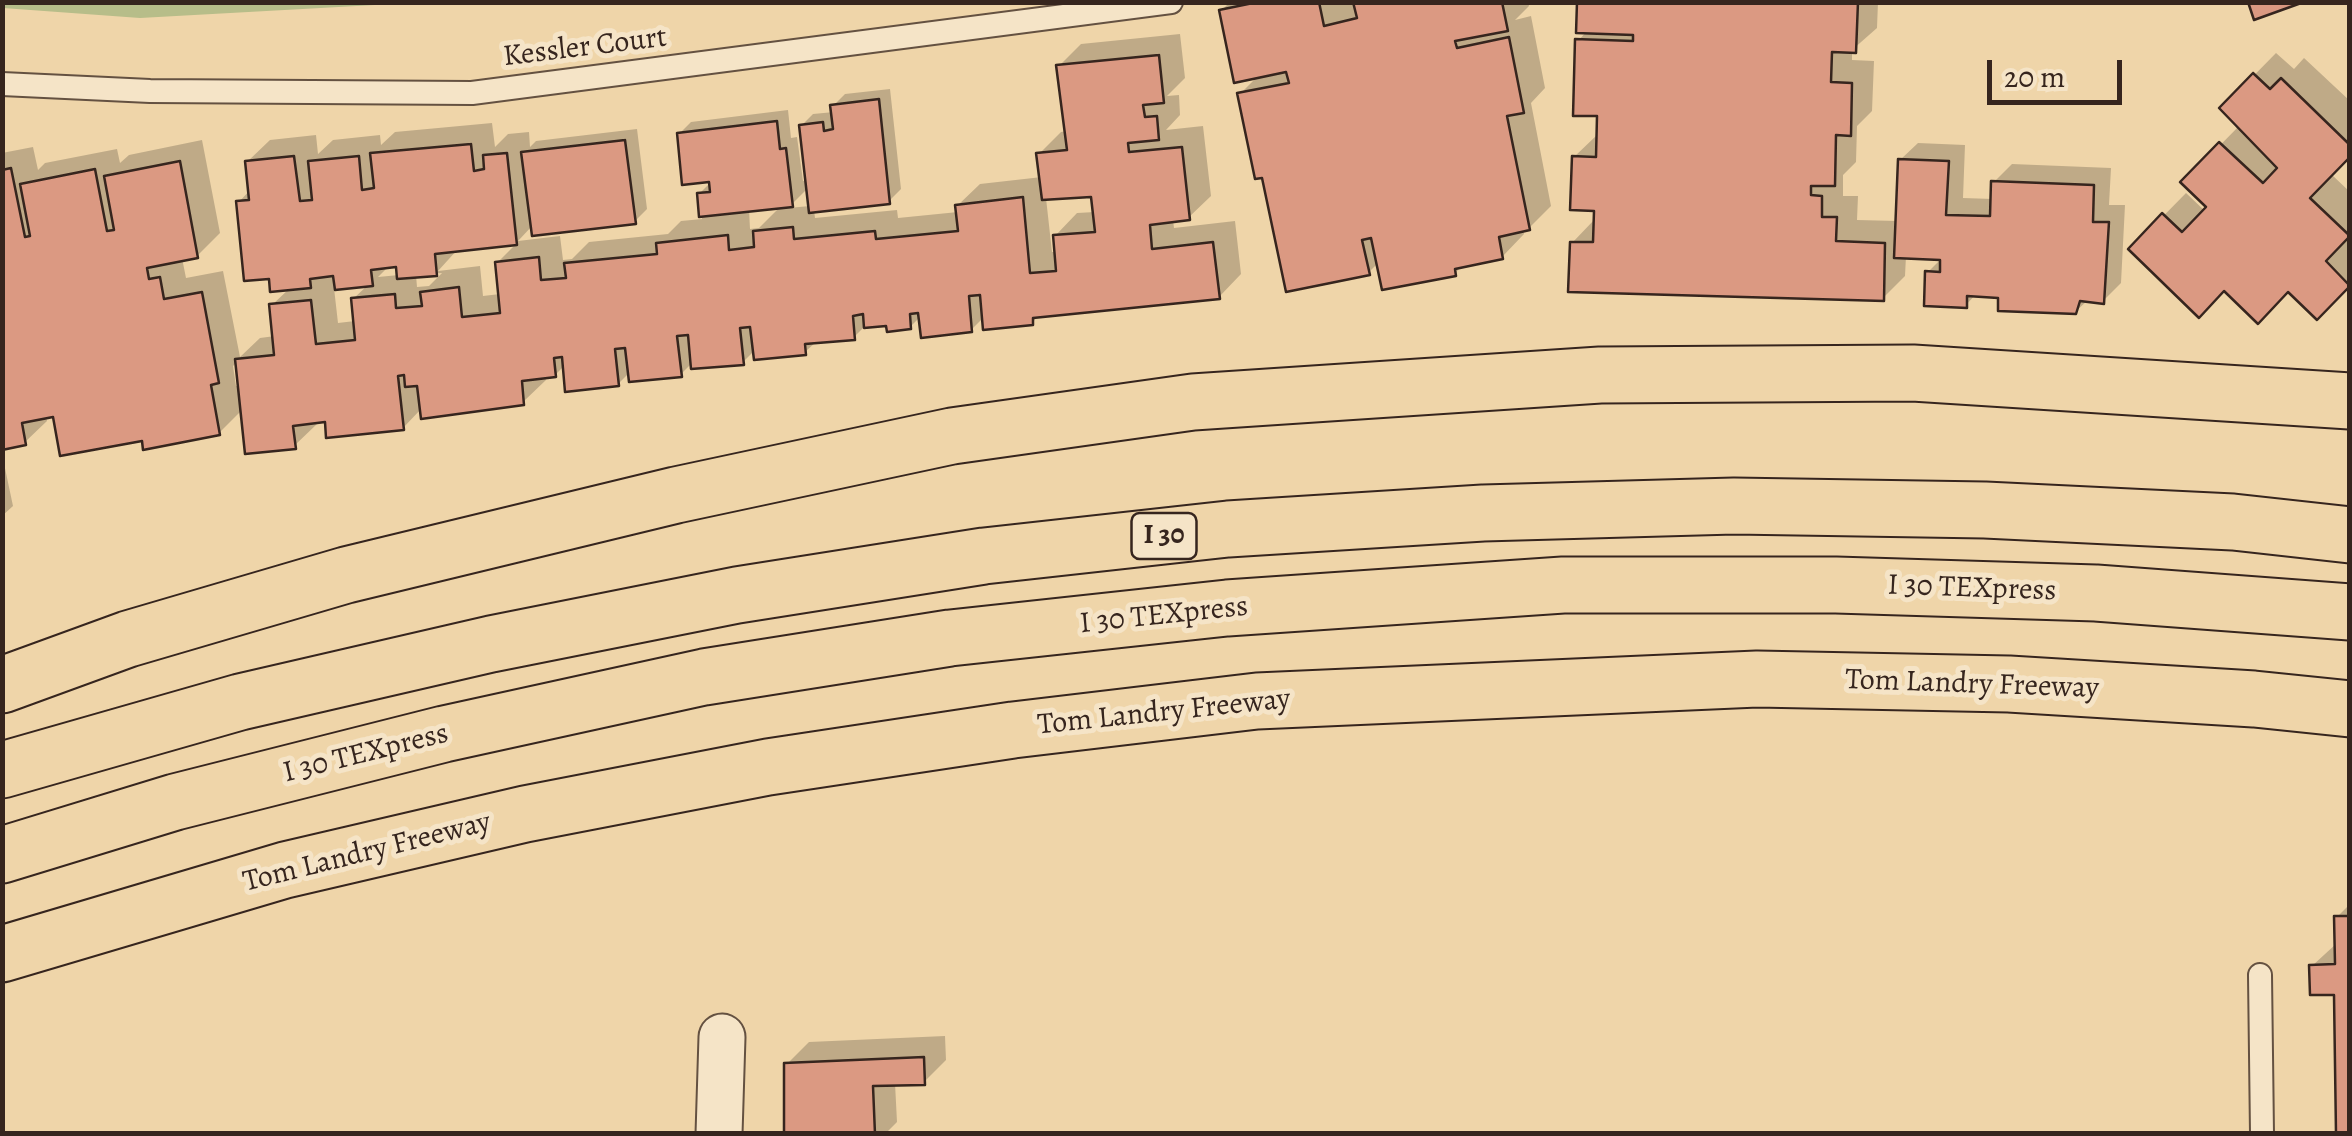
<!DOCTYPE html>
<style>
body{margin:0}
#map{position:relative;width:2352px;height:1136px;overflow:hidden;background:#efd5a9;font-family:Alegreya,serif}
canvas{display:block}
.frame{position:absolute;inset:0;border:5px solid #36251e;pointer-events:none}
.scale{position:absolute;left:1987px;top:60px;width:135px;height:45px;box-sizing:border-box;border:5px solid #36251e;border-top:0;padding-left:12px;font-size:30px;line-height:35px;white-space:nowrap;color:#36251e;-webkit-text-stroke:8px #f5e4c7;paint-order:stroke}
</style>
<div id="map">
<canvas width="2352" height="1136"></canvas>
<div class="frame"></div>
<div class="scale">20 m</div>
</div>
<script>
const c = document.querySelector('canvas').getContext('2d');
c.lineJoin = 'round';
function fill(path, color) { c.fillStyle = color; c.fill(path, 'evenodd'); }
const toPath = rows => new Path2D(rows.map(r => 'M' + r).join(''));
function strokePath(path, color, width, dash) { c.strokeStyle = color; c.lineWidth = width; c.lineCap = dash ? 'butt' : 'round'; c.setLineDash(dash || []); c.stroke(path); }
function label(font, color, halo, rows, align = 'center') {
  c.font = font + ' Alegreya,serif'; c.lineWidth = 10; c.setLineDash([]); c.textBaseline = 'middle'; c.strokeStyle = halo; c.fillStyle = color; for (const [text, x, y, turn = 0] of rows) {
    c.save(); c.translate(x, y); c.rotate((+turn || 0) * Math.PI / 180); c.textAlign = isNaN(turn) ? turn : align; if (halo) c.strokeText(text, 0, 0); c.fillText(text, 0, 0); c.restore();
  }
}
fill(toPath([
 [2,3,3,2,411,3,140,18,3,8]
]), '#b7bd89');
fill(toPath([
 [1230,2,1528,2,1529,6,1515,20,1531,16,1545,88,1531,103,1551,206,1529,228,1523,229,1524,234,1502,257,1464,264,1455,273,1379,262,1368,273,1264,175,1240,94,1259,75,1221,11],
 [1580,2,1878,2,1877,28,1852,50,1852,60,1874,61,1872,111,1857,126,1856,162,1843,175,1843,196,1858,196,1857,220,1898,221,1900,160,1918,143,1965,145,1963,198,1993,199,1994,182,2012,164,2111,168,2109,205,2125,205,2121,283,2103,301,2088,300,2075,312,2001,296,1976,294,1966,305,1928,272,1943,257,1906,256,1905,276,1883,298,1572,243,1594,220,1597,208,1574,157,1597,135,1600,114,1578,41,1587,31],
 [1180,34,1185,78,1167,96,1179,95,1180,115,1166,130,1203,126,1211,196,1188,218,1173,220,1174,228,1235,221,1241,274,1219,297,1039,315,1032,323,984,317,971,330,921,316,910,327,889,323,866,325,854,337,817,341,805,352,755,350,743,362,693,362,681,374,630,372,618,384,565,365,555,375,545,376,546,380,523,402,422,408,403,428,316,421,317,424,294,446,243,409,219,433,144,438,55,414,46,416,47,421,24,443,2,447,2,153,33,147,38,170,45,163,117,149,120,163,129,155,202,140,220,233,197,256,182,258,186,278,223,271,240,357,260,338,275,336,272,305,290,288,272,276,239,202,250,190,247,162,270,140,316,135,318,154,333,140,380,135,381,145,395,132,492,123,495,147,508,134,529,132,530,147,536,141,637,129,647,209,635,221,533,225,518,241,560,236,563,260,572,259,589,242,668,234,681,221,702,219,699,194,714,179,679,134,691,122,788,110,791,138,797,137,803,181,807,180,801,126,813,114,834,112,833,106,845,94,890,89,901,189,889,201,814,210,815,218,897,210,898,218,958,212,957,206,980,184,1042,177,1039,154,1061,132,1067,131,1059,66,1081,44],
 [808,188,810,206,788,208],
 [1094,195,1095,212,1077,213,1055,236,1057,252,1052,252,1046,198],
 [781,206,759,228,750,229,749,209],
 [517,243,497,263,500,294,483,296,480,266,438,271,458,249],
 [398,264,399,275,378,277,390,265],
 [442,273,429,286,417,287,416,275],
 [369,284,353,299,355,321,338,323,334,288],
 [238,361,240,386,236,386,233,366],
 [2276,53,2294,69,2304,58,2350,101,2350,154,2331,174,2350,192,2350,234,2346,237,2350,241,2350,284,2317,317,2289,289,2131,249,2186,193,2206,212,2210,207,2184,182,2239,126,2222,108],
 [2,454,13,506,2,516],
 [2350,904,2350,1134,2336,992,2312,966,2337,943,2337,917],
 [945,1036,946,1060,924,1082,895,1083,897,1122,885,1134,787,1134,787,1064,809,1042]
]), '#0003');
const building = toPath([
 [1258,2,1319,2,1324,26,1357,18,1353,2,1502,2,1508,31,1455,41,1457,48,1509,37,1524,113,1507,116,1530,230,1499,237,1503,259,1455,269,1456,276,1382,290,1371,238,1362,240,1370,275,1286,292,1262,178,1255,179,1237,93,1289,83,1286,72,1234,83,1219,10,1258,2],
 [1577,2,1858,2,1856,53,1832,52,1831,82,1852,83,1851,136,1836,135,1835,186,1811,186,1811,195,1822,196,1822,217,1837,217,1836,241,1885,243,1884,301,1568,292,1570,242,1593,242,1594,211,1570,210,1572,156,1596,157,1597,116,1573,116,1575,39,1633,41,1633,35,1576,33,1577,2],
 [2248,2,2304,2,2254,20,2248,2],
 [1159,55,1164,103,1143,105,1145,117,1157,116,1159,140,1128,143,1129,152,1182,147,1190,220,1150,225,1152,249,1213,242,1220,299,1033,318,1033,325,983,330,980,295,969,296,972,332,921,338,918,313,910,314,911,329,887,332,886,326,864,328,863,314,853,316,855,340,805,344,806,355,754,360,750,327,740,328,744,365,691,369,688,335,677,336,682,377,629,382,625,348,615,349,619,386,565,392,562,357,554,358,556,377,522,381,524,405,421,419,417,386,405,387,404,375,398,376,404,430,326,438,325,422,293,426,296,449,245,454,235,359,274,355,269,304,311,300,316,344,355,340,351,298,395,294,396,308,422,306,420,292,459,287,462,317,500,313,495,262,539,257,541,280,566,278,564,263,657,254,656,243,728,235,729,250,754,247,753,231,793,227,794,239,875,231,876,239,958,231,955,205,1023,197,1030,273,1056,271,1053,235,1095,232,1091,197,1042,200,1036,153,1067,150,1056,65,1159,55],
 [2253,73,2270,89,2281,78,2350,145,2350,157,2310,198,2350,236,2326,261,2350,286,2317,320,2288,292,2258,324,2224,291,2199,318,2128,249,2162,213,2182,232,2206,207,2180,182,2219,142,2263,183,2277,168,2219,108,2253,73],
 [879,99,890,204,809,213,799,125,823,122,824,131,833,129,830,105,879,99],
 [777,121,780,149,786,148,793,207,699,217,697,193,710,192,709,182,682,185,677,133,777,121],
 [625,140,636,224,532,236,521,152,625,140],
 [471,144,474,171,484,169,483,155,507,153,517,245,435,254,437,276,397,279,396,267,371,270,373,286,335,290,333,276,310,279,311,288,270,292,269,279,244,281,236,201,249,200,245,161,294,156,300,201,312,200,308,161,359,156,362,190,374,188,370,153,471,144],
 [1898,159,1949,161,1946,215,1990,216,1991,181,2094,185,2093,222,2109,222,2104,304,2080,301,2076,314,1998,311,1998,298,1967,296,1967,308,1924,306,1925,271,1940,272,1940,260,1894,258,1898,159],
 [180,161,198,258,147,268,149,279,160,277,164,299,202,292,219,383,211,385,220,435,143,450,142,441,60,456,53,417,22,423,26,445,2,450,2,170,11,168,25,237,30,236,20,184,95,169,107,231,114,230,104,176,180,161],
 [2334,916,2350,916,2350,1134,2336,1134,2334,995,2310,995,2309,965,2335,964,2334,916],
 [924,1057,925,1085,873,1086,875,1134,784,1134,784,1063,924,1057]
]);
fill(building, '#db9982');
strokePath(building, '#36251e', 2.5);
const lane = toPath([
 [2,84,150,91,472,93,1171,2],
 [2260,975,2262,1134]
]);
const street = toPath([
 [719,1134,722,1037]
]);
const highway = toPath([
 [2,685,128,639,346,575,676,495,952,436,1193,402,1600,375,1913,373,2350,401],
 [2,770,240,702,491,644,737,595,984,556,1228,529,1483,513,1734,506,1985,510,2233,522,2350,535],
 [2,855,175,802,444,734,704,677,950,638,1227,608,1563,585,1836,585,2096,593,2350,612],
 [2,954,285,870,525,814,768,767,1013,730,1257,701,1757,679,2009,684,2254,699,2350,709]
]);
strokePath(lane, '#645141', 26);
strokePath(street, '#645141', 49);
strokePath(highway, '#36251e', 59);
strokePath(lane, '#f5e4c7', 22);
strokePath(street, '#f5e4c7', 45);
strokePath(highway, '#efd5a9', 55);
for (const [x, y, w] of [
 [1164,536,65]
]) { const box = new Path2D(); box.roundRect(x - w / 2, y - 23, w, 46, 8); c.fillStyle = '#f5e4c7'; c.fill(box); strokePath(box, '#36251e', 2.5); }
label('bold 28px', '#36251e', null, [
 ["I 30",1164,536]
]);
label('30px', '#36251e', '#f5e4c7', [
 ["Kessler Court",585,48,-7],
 ["I 30 TEXpress",1972,589,2],
 ["I 30 TEXpress",1164,616,-6],
 ["Tom Landry Freeway",1972,685,2],
 ["Tom Landry Freeway",1164,713,-6],
 ["I 30 TEXpress",366,754,-14],
 ["Tom Landry Freeway",367,853,-14]
]);
</script>
